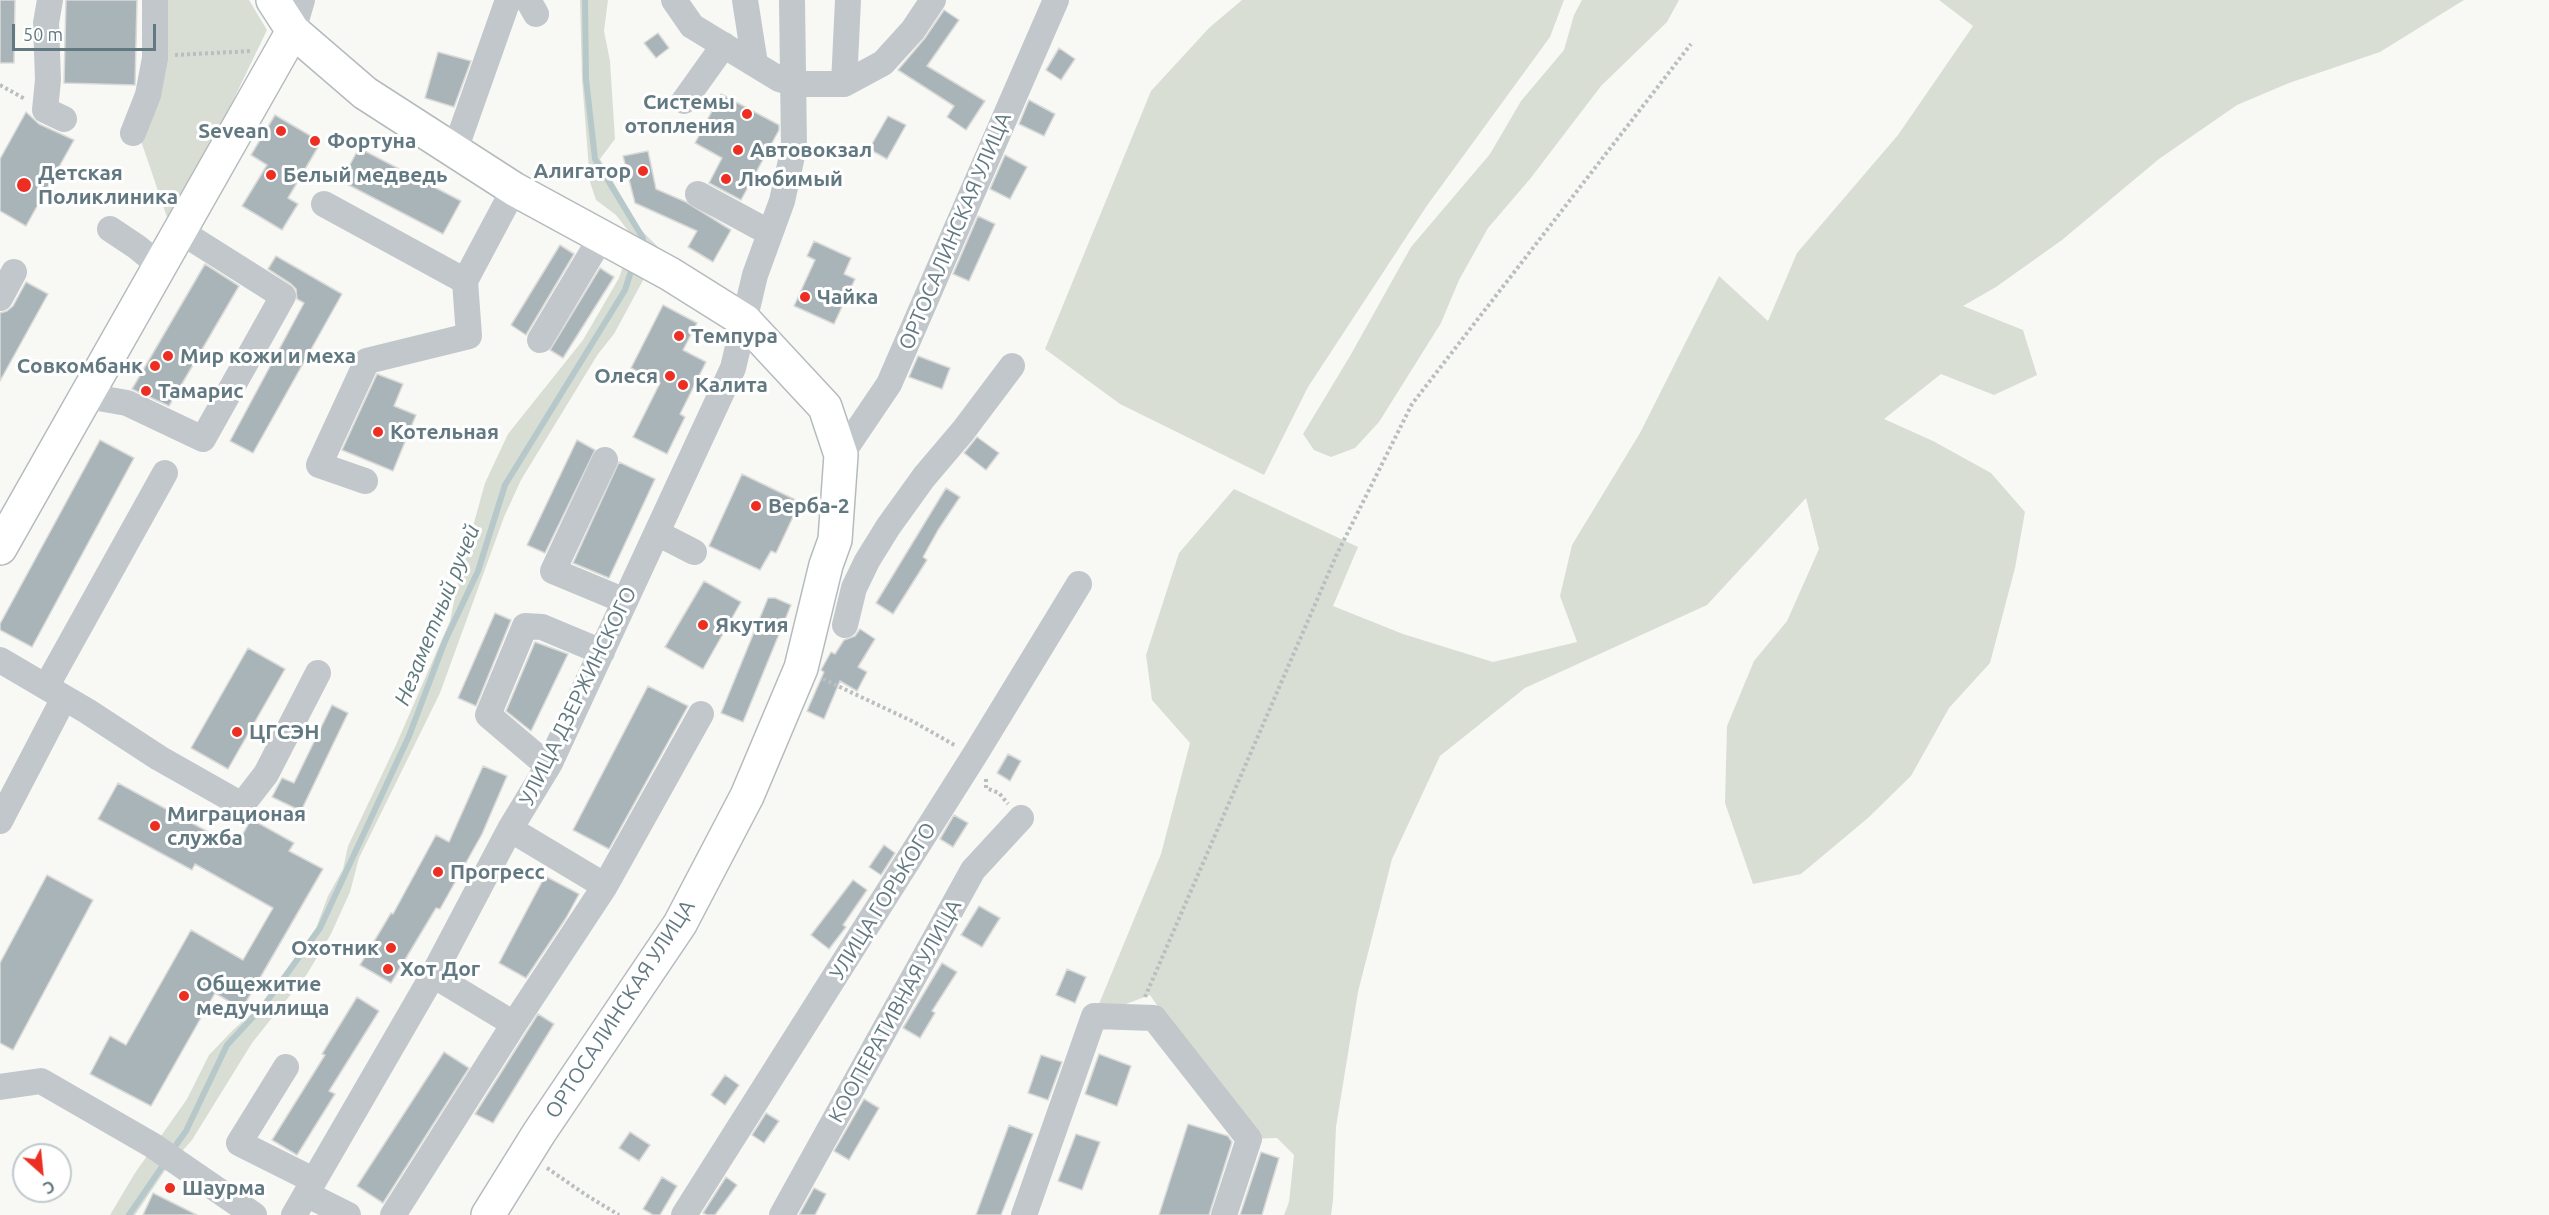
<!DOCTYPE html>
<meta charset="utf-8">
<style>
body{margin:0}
#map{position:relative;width:2549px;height:1215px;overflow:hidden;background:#f8f8f5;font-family:Ubuntu,sans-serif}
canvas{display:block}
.north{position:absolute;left:12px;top:1143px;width:60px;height:60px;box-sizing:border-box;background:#fff;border:2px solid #c0c9cd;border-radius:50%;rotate:153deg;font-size:16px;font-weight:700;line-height:24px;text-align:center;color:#627982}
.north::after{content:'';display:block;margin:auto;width:21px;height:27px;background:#ec2f22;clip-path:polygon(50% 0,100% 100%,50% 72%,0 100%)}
.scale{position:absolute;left:12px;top:24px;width:144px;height:27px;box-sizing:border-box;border:3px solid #627982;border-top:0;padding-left:8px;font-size:18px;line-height:21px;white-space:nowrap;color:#627982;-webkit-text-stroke:4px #fff;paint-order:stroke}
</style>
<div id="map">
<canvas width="2549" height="1215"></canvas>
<div class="north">С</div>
<div class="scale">50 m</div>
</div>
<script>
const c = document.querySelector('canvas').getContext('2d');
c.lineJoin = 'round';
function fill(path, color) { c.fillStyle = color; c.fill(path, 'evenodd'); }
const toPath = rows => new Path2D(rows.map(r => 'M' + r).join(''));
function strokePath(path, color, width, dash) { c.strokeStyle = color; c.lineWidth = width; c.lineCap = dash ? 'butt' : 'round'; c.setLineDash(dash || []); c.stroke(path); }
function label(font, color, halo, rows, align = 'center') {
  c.font = font + ' Ubuntu,sans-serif'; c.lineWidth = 6; c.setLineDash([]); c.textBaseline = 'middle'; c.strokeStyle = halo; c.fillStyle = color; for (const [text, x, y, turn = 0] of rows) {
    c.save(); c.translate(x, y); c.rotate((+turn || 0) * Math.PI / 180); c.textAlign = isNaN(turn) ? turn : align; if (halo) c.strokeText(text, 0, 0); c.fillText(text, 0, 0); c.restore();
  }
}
fill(toPath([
 [162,0,249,0,267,30,171,229,139,135],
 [580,0,608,0,604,31,610,61,615,139,600,159,641,230,660,249,614,334,598,354,521,480,504,517,440,693,359,858,350,892,331,934,307,974,252,1043,192,1140,164,1172,135,1215,110,1215,135,1173,187,1099,209,1055,234,1029,263,1004,316,928,328,896,343,869,348,846,396,745,450,621,459,577,485,483,508,434,583,340,619,278,633,237,616,215,596,200,590,182,582,79],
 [1242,0,1564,0,1550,37,1426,207,1308,387,1264,475,1120,404,1045,349,1151,91,1209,28],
 [1582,0,1679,0,1667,22,1601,86,1530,179,1488,228,1459,280,1441,323,1379,422,1355,448,1331,457,1314,450,1303,434,1350,356,1411,247,1490,154,1521,101,1564,50,1574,15],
 [1939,0,2464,0,2380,52,2289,83,2237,105,2159,159,2062,240,1996,287,1963,306,2023,330,2037,375,1994,395,1941,374,1884,419,1933,441,1991,473,2025,512,2015,568,1990,663,1949,708,1911,776,1868,818,1801,874,1753,884,1725,803,1727,726,1754,661,1787,621,1819,549,1806,498,1707,605,1525,688,1440,756,1392,859,1358,992,1336,1127,1333,1200,1331,1215,1284,1215,1289,1202,1294,1155,1277,1138,1249,1139,1150,995,1094,1016,1161,854,1190,743,1152,700,1146,655,1179,553,1234,489,1358,547,1333,606,1403,634,1493,662,1577,642,1560,596,1572,545,1640,433,1719,276,1768,321,1797,253,1898,135,1973,26]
]), '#d9ded4');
strokePath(toPath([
 [585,0,586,79,595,159,643,238,640,247],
 [171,1152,186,1131,227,1045,265,1004,320,928,409,736,445,641,478,571,505,485,625,290,633,265],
 [129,1215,166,1161]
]), '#b6c8c9', 6);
const building = toPath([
 [0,0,15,0,14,63,0,63,0,0],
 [66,0,137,0,135,85,64,83,66,0],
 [944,10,959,20,927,66,985,101,966,130,947,117,954,106,898,70,925,38,944,10],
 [658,33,669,48,656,58,644,43,658,33],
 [1059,48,1075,59,1061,80,1046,70,1059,48],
 [438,52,471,61,454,107,425,98,438,52],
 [721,94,779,125,779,130,741,200,709,183,722,158,695,143,721,94],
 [1029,100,1055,114,1044,136,1019,124,1029,100],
 [26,112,39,124,74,140,26,226,0,211,0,159,26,112],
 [275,115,321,142,288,198,298,204,282,230,242,206,267,165,251,155,275,115],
 [888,116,906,125,887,159,869,149,888,116],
 [359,148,461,201,443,234,341,181,359,148],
 [648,151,656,189,686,202,731,230,713,262,688,247,697,231,635,203,623,156,648,151],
 [1005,155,1027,167,1010,199,990,189,1005,155],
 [978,216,995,224,969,281,953,274,978,216],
 [814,241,851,258,844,274,855,279,834,324,794,306,815,260,807,256,814,241],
 [560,245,574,254,526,335,511,325,560,245],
 [276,256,342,294,253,453,230,441,304,303,297,299,296,289,291,284,268,269,276,256],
 [205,264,239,286,169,406,132,389,205,264],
 [600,268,614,277,563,358,550,350,600,268],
 [26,282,48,294,0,381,0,313,7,311,13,306,26,282],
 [663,305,697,323,683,350,706,362,680,414,685,417,667,454,633,437,660,383,631,368,663,305],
 [918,356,950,368,942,389,909,377,918,356],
 [377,374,403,384,394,406,416,415,393,471,342,450,377,374],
 [977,437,999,453,986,470,964,453,977,437],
 [100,440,134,458,32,647,0,630,0,624,100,440],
 [577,440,595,450,545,553,527,545,577,440],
 [619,462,655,479,609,578,573,563,619,462],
 [742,474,800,502,776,553,771,551,760,570,709,546,742,474],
 [946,488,960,497,938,530,923,557,927,560,893,614,876,603,946,488],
 [704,581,741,602,703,669,665,647,704,581],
 [768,598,775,598,791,605,743,722,721,713,768,598],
 [495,613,511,620,476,706,458,698,495,613],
 [860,629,875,639,858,667,867,672,857,691,840,681,824,719,807,711,824,672,821,670,831,652,835,654,844,640,855,636,860,629],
 [535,642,568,654,531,731,506,711,535,642],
 [248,648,285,669,228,769,191,748,248,648],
 [648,686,688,706,609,849,573,830,648,686],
 [332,705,348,713,301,811,272,797,282,778,294,783,332,705],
 [1008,754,1021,761,1010,781,997,773,1008,754],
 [483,766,507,776,482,834,440,909,436,908,391,983,360,965,391,913,393,914,436,835,449,842,483,766],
 [118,783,236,847,251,819,294,843,289,851,323,869,242,1009,215,993,151,1106,90,1074,110,1036,126,1045,191,930,243,960,273,908,195,864,192,870,98,819,118,783],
 [954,815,968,823,953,847,940,839,954,815],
 [884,845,895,853,881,875,869,867,884,845],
 [47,875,93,900,13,1050,0,1043,0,963,47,875],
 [545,876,579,894,566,918,526,978,499,963,545,876],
 [853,880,867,890,843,925,846,927,829,949,811,935,853,880],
 [979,906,1000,918,982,947,961,935,979,906],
 [942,963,957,972,932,1011,935,1013,920,1038,903,1028,942,963],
 [1067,969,1086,977,1075,1003,1056,995,1067,969],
 [357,997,379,1011,329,1091,335,1094,297,1155,272,1140,325,1055,322,1054,357,997],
 [538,1014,554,1024,493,1123,475,1114,538,1014],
 [444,1052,469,1068,383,1203,357,1186,444,1052],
 [1099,1054,1131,1066,1117,1106,1085,1094,1099,1054],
 [1041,1055,1062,1062,1048,1100,1028,1093,1041,1055],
 [725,1075,739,1085,725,1105,711,1095,725,1075],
 [864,1099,879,1108,849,1160,834,1151,864,1099],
 [766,1113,779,1121,764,1143,752,1135,766,1113],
 [1188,1124,1228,1136,1232,1142,1209,1215,1159,1215,1188,1124],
 [1009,1125,1033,1134,1001,1215,976,1215,1009,1125],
 [630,1132,650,1145,639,1161,619,1148,630,1132],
 [1076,1134,1100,1142,1082,1190,1058,1181,1076,1134],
 [1261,1152,1279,1158,1262,1215,1240,1215,1261,1152],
 [662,1177,677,1186,660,1215,653,1215,643,1209,662,1177],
 [726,1177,737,1185,715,1215,707,1215,703,1213,726,1177],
 [814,1188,826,1194,815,1215,799,1215,814,1188],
 [153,1193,197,1215,143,1215,153,1193]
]);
fill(building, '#a8b4b8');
strokePath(building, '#dadad8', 1.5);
const major = toPath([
 [273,0,293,31,365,93,514,189,670,274,745,321,825,407,841,455,835,540,826,565,801,668,747,796,680,924,539,1133,488,1215],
 [0,548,293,31]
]);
strokePath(major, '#b4bbbe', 36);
strokePath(toPath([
 [175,55,252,51],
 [0,85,25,99],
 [823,679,914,722,956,746],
 [986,779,986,788,999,793,1008,804],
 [1145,997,1336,556,1412,404,1691,44],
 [547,1168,586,1195,619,1215]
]), '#b9bec0', 4, [3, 3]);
strokePath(toPath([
 [50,0,46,23,48,80,45,110,64,119],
 [528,0,536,14],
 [674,0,692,26,779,79,794,84,844,84,883,63,913,30,933,0],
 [745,0,755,64],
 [293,31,302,0],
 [844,84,848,0],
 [684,101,724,45],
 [133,133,148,95,155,58,155,0],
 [455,150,508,0],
 [698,194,770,233],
 [324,204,465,281,514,189],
 [110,229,137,247,160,266],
 [0,298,14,272],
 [540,340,602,236],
 [87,396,127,403,203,439,283,296,180,231],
 [841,455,889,384,1056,0],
 [605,460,553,571,625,601],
 [365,481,319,465,367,361,469,336,465,281],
 [657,533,694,552],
 [845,625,854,588,867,561,888,527,924,477,963,431,1012,366],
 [0,660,87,711,159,758,242,805,266,774,318,673],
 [46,687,165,473],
 [548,766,488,715,525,626,542,627,602,652],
 [0,821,64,698],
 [510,829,605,886,701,714],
 [433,975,514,1024,605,886],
 [286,1067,239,1143,313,1180],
 [0,1087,41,1081,152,1145,254,1215],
 [306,1194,348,1215],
 [294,1215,433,975,510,829,550,763,733,368,755,275,782,201,794,147,792,0],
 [393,1215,514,1024],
 [684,1215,976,753,1079,584],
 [782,1215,973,870,1021,818],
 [1024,1215,1094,1016,1154,1018,1249,1139,1224,1215]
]), '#c1c7ca', 26);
strokePath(major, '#fff', 33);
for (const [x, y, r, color] of [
 [747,114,6,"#ec2f22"],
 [281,131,6,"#ec2f22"],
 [315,141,6,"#ec2f22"],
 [738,150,6,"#ec2f22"],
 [643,171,6,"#ec2f22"],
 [271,175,6,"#ec2f22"],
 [726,179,6,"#ec2f22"],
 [24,185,8,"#ec2f22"],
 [805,297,6,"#ec2f22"],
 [679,336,6,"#ec2f22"],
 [168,356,6,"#ec2f22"],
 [155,366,6,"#ec2f22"],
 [670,376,6,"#ec2f22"],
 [683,385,6,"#ec2f22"],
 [146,391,6,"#ec2f22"],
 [378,432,6,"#ec2f22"],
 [756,506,6,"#ec2f22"],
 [703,625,6,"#ec2f22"],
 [237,732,6,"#ec2f22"],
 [155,826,6,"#ec2f22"],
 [438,872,6,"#ec2f22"],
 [391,948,6,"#ec2f22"],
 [388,969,6,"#ec2f22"],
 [184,996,6,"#ec2f22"],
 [170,1188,6,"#ec2f22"]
]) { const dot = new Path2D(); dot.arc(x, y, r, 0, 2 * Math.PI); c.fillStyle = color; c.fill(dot); strokePath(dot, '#fff', 2); }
label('bold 21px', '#627982', '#fff', [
 ["Системы",735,102,"right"],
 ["отопления",735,126,"right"],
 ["Sevean",269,131,"right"],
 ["Фортуна",327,141],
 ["Автовокзал",750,150],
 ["Алигатор",631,171,"right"],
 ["Детская",38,173],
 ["Поликлиника",38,197],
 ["Белый медведь",283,175],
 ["Любимый",738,179],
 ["Чайка",817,297],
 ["Темпура",691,336],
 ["Мир кожи и меха",180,356],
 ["Совкомбанк",143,366,"right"],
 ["Олеся",658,376,"right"],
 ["Калита",695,385],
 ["Тамарис",158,391],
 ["Котельная",390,432],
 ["Верба-2",768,506],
 ["Якутия",715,625],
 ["ЦГСЭН",249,732],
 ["Миграционая",167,814],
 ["служба",167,838],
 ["Прогресс",450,872],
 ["Охотник",379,948,"right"],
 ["Хот Дог",400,969],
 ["Общежитие",196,984],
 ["медучилища",196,1008],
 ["Шаурма",182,1188]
], 'left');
label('21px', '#627982', '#fff', [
 ["ОРТОСАЛИНСКАЯ УЛИЦА",955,231,-67],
 ["УЛИЦА ДЗЕРЖИНСКОГО",578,696,-64],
 ["УЛИЦА ГОРЬКОГО",883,901,-58],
 ["ОРТОСАЛИНСКАЯ УЛИЦА",620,1009,-57],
 ["КООПЕРАТИВНАЯ УЛИЦА",895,1011,-61]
]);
label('italic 22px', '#5d797c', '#fff', [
 ["Незаметный ручей",437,615,-68]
]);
</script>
